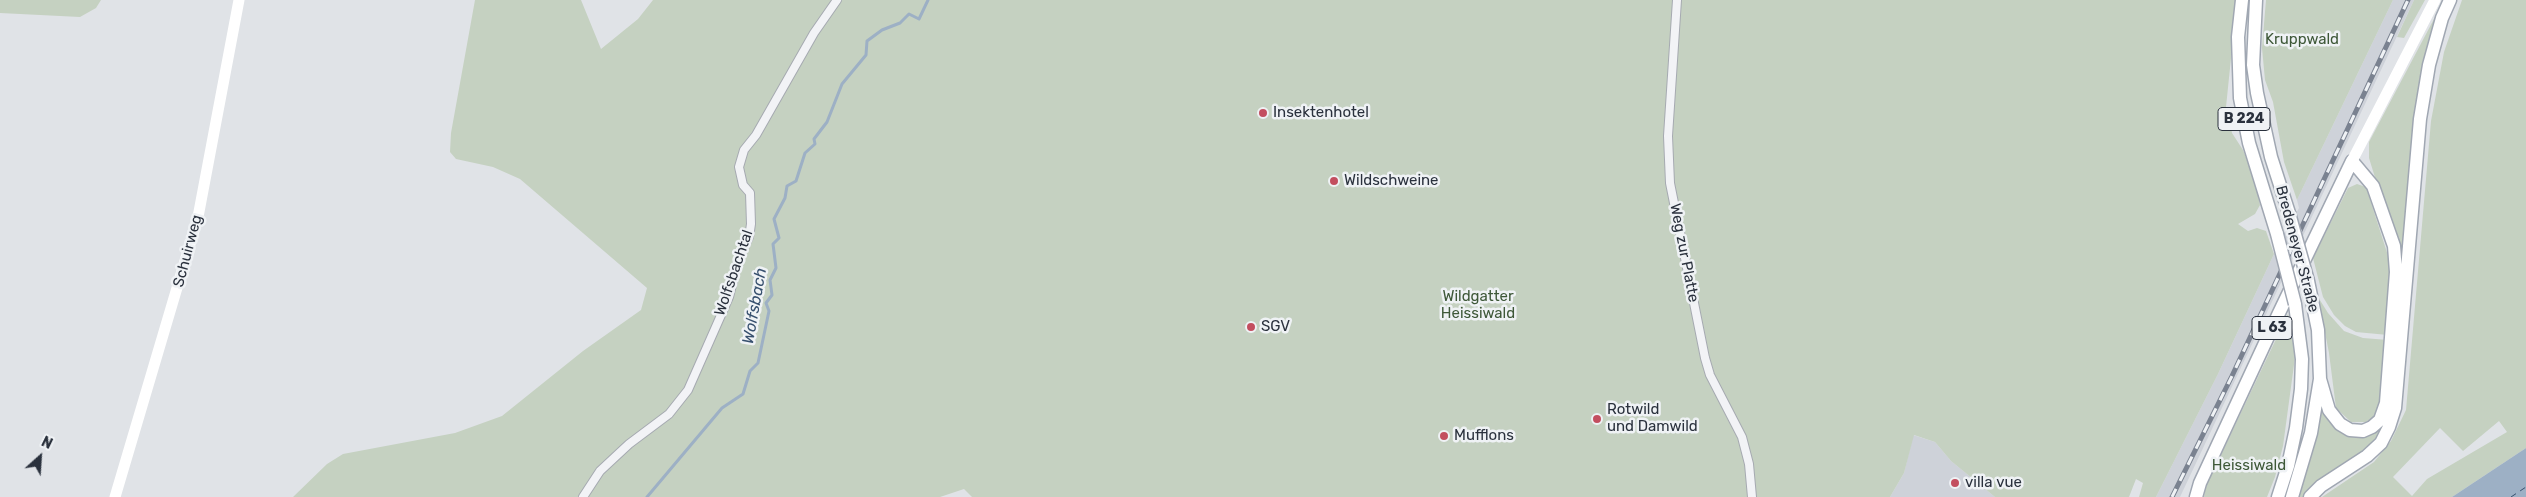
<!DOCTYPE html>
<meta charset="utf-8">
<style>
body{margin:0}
#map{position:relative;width:2526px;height:497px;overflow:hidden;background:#e0e3e7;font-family:Rubik,sans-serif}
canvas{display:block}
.north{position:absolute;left:15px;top:432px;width:50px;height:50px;-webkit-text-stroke:4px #eff2f5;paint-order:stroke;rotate:26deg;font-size:14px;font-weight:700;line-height:20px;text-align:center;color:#2a313d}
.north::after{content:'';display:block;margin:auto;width:18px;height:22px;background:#2a313d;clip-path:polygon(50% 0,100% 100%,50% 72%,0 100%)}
</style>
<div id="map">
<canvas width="2526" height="497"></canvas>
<div class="north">N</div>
</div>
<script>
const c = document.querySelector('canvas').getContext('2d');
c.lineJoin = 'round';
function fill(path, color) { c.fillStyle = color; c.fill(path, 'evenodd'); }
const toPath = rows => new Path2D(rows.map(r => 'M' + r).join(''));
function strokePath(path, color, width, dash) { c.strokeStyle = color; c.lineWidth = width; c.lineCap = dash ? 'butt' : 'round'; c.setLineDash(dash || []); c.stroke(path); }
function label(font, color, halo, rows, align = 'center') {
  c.font = font + ' Rubik,sans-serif'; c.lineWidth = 5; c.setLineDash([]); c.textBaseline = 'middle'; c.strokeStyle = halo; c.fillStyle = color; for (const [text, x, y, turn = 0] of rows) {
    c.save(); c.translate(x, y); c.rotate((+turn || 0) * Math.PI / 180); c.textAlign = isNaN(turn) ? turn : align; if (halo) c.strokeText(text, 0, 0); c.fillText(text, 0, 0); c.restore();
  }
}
fill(toPath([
 [2393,0,2414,0,2180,497,2156,497,2218,374,2274,254,2299,208,2297,200],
 [1913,435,1935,442,1951,461,1995,497,1890,497,1904,473]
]), '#ced2d9');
fill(toPath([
 [0,0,101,0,96,8,80,17,0,13],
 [475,0,581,0,601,49,638,19,653,0,2237,0,2226,107,2232,133,2243,150,2254,178,2260,205,2255,214,2238,224,2248,231,2257,228,2266,231,2274,254,2218,374,2156,497,2139,497,2143,483,2136,479,2129,497,1995,497,1951,461,1935,442,1914,435,1904,473,1890,497,972,497,964,489,940,497,293,497,327,464,343,454,455,433,502,416,583,351,641,310,647,288,520,179,493,167,456,159,450,152,451,133],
 [2266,0,2393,0,2297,200,2284,162,2273,102,2265,80,2262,48],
 [2414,0,2425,0,2404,38,2397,37],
 [2444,0,2403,268,2369,158,2369,142],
 [2462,0,2526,0,2526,448,2452,497,2322,497,2374,462,2391,441,2406,410,2431,121,2444,52],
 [2499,421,2507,432,2427,479,2412,496,2393,477,2440,428,2463,451],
 [2357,184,2366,187,2391,265,2388,335,2356,332,2345,326,2334,315,2323,297,2313,258,2348,188],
 [2318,297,2328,313,2344,331,2363,338,2388,340,2383,393,2376,415,2366,422,2351,422,2336,408,2329,353],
 [2288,314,2296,350,2283,446,2275,477,2267,497,2204,497,2206,486],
 [2321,398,2345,432,2386,416,2378,440,2306,497,2298,497,2315,442]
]), '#c5d1c1');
fill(toPath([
 [2526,448,2526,497,2452,497]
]), '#9db0c5');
strokePath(toPath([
 [647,497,722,408,743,394,750,371,758,363,769,311,766,303,772,295,770,280,776,268,773,244,779,238,774,219,785,198,787,186,796,181,805,153,815,144,814,139,827,122,842,84,866,55,867,41,882,30,900,23,909,14,919,19,928,0]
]), '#9db0c5', 3);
strokePath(toPath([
 [2511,497,2526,487]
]), '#37506e', 1, [6, 5]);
const street = toPath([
 [1677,0,1668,136,1670,183,1705,358,1710,375,1742,437,1749,464,1752,497],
 [583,497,600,471,629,444,669,414,688,390,729,297,738,261,749,237,751,224,750,193,743,185,739,167,744,150,756,135,814,33,837,0]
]);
const primary = toPath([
 [2242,0,2238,37,2240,98,2249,143,2277,234],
 [2256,0,2253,65,2257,93,2271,157,2289,213],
 [2196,497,2200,483,2279,313,2352,161,2373,186,2394,246,2396,272,2386,403,2380,420,2372,427,2363,431,2350,430,2340,424,2329,410,2320,379],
 [2278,497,2288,466,2296,428,2301,389,2302,359,2295,304],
 [2292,497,2311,433,2320,379,2318,330,2308,281],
 [2310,497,2321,486,2367,456,2381,443,2389,427,2395,408,2420,119,2429,65,2442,18,2450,0]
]);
strokePath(street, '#a6aab1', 10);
strokePath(primary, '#a0a7b2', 15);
strokePath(street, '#f2f3f6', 8);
strokePath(toPath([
 [2352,161,2435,0],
 [115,497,198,217,239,0]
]), '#fff', 11);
strokePath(primary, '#fff', 12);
const rail = toPath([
 [2172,497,2232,376,2408,0]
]);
strokePath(rail, '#7a8290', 5);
strokePath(rail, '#eff2f5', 3, [9]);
const primaryBridge = toPath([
 [2289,213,2308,281],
 [2277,234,2295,304]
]);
strokePath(primaryBridge, '#a0a7b2', 15, []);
strokePath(primaryBridge, '#fff', 12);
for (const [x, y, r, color] of [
 [1263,113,5,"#c34e5f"],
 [1334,181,5,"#c34e5f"],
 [1251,327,5,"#c34e5f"],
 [1597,419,5,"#c34e5f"],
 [1444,436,5,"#c34e5f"],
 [1955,483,5,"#c34e5f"]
]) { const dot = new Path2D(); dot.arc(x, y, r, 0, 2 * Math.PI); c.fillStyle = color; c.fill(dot); strokePath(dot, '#eff2f5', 2); }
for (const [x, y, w] of [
 [2244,119,52],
 [2272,328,40]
]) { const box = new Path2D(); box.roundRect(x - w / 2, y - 11.5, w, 23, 4); c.fillStyle = '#eff2f5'; c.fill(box); strokePath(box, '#2a313d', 1); }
label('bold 14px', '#2a313d', null, [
 ["B 224",2244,119],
 ["L 63",2272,328]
]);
label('15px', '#3e5838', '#eff2f5', [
 ["Kruppwald",2302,40],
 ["Wildgatter",1478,297],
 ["Heissiwald",1478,314],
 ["Heissiwald",2249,466]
]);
label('15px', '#2a313d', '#eff2f5', [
 ["Insektenhotel",1273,113],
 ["Wildschweine",1344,181],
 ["SGV",1261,327],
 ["Rotwild",1607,410],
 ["und Damwild",1607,427],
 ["Mufflons",1454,436],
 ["villa vue",1965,483]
], 'left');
label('15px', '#2a313d', '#eff2f5', [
 ["Bredeneyer Straße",2297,249,75],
 ["Schuirweg",188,251,-75],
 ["Weg zur Platte",1684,253,79],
 ["Wolfsbachtal",734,273,-71]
]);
label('italic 16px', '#37506e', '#eff2f5', [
 ["Wolfsbach",755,306,-80]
]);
</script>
